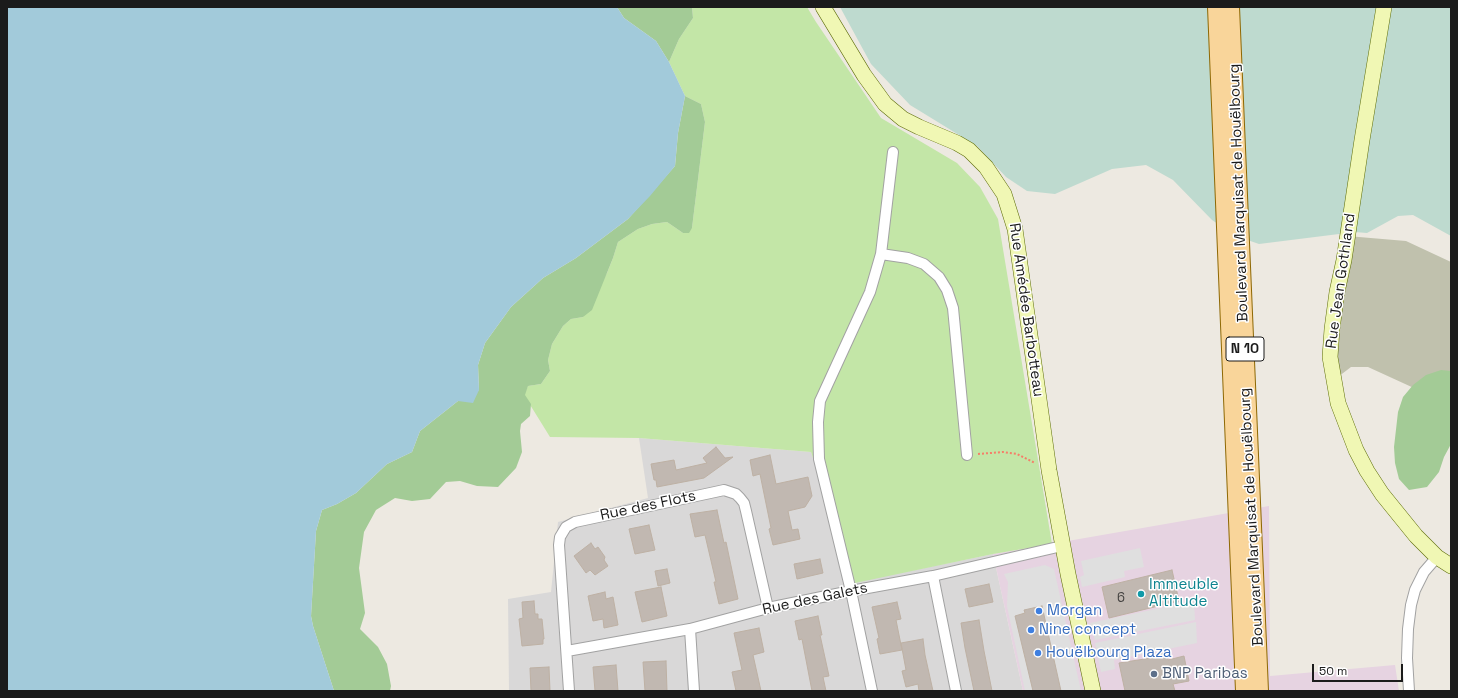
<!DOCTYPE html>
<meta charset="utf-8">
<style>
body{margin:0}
#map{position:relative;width:1458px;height:698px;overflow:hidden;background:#ede9e1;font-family:"Space Grotesk",sans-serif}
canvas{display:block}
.frame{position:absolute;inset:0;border:8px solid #1b1b1b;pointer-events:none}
.scale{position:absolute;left:1312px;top:664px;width:91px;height:18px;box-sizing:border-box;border:2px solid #1b1b1b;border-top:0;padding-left:5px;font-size:12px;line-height:14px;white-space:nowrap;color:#1b1b1b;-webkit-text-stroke:3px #fff;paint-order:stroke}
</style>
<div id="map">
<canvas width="1458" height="698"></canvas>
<div class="frame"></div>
<div class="scale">50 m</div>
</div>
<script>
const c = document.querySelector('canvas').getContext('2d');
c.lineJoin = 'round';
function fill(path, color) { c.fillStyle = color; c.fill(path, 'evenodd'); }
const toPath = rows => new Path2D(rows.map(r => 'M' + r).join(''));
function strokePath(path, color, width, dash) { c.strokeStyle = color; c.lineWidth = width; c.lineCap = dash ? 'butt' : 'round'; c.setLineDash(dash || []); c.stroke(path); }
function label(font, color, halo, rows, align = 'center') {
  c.font = font + ' "Space Grotesk",sans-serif'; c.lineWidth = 3; c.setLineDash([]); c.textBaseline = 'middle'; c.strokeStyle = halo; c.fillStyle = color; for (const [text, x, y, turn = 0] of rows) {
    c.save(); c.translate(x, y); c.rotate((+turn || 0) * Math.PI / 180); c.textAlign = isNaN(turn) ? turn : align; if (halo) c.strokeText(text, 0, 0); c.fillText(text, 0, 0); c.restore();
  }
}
fill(toPath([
 [639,438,811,452,855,582,993,554,1023,691,509,691,508,599,551,592,558,522,648,498]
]), '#d9d8d8');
fill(toPath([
 [1269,506,1270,676,1395,665,1399,691,1023,691,993,554]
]), '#e6d3e1');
fill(toPath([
 [1347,236,1406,241,1451,262,1451,405,1368,367,1351,367,1334,380]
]), '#c0c1ad');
fill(toPath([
 [692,7,807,7,816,22,881,118,957,163,980,187,998,219,1052,544,993,554,855,583,811,452,639,438,550,437,524,395,528,386,541,384,550,371,548,360,552,344,563,326,571,319,583,317,607,273,613,258,618,242,638,229,652,224,667,222,683,233,692,228,705,122,701,104,685,96,669,62,679,39,693,18]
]), '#c3e6a7');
fill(toPath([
 [617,7,692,7,693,18,679,39,669,62,656,41,624,18],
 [685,96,701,104,705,122,692,228,689,233,683,233,667,222,652,224,638,229,618,242,613,258,592,310,583,317,571,319,563,326,552,344,548,360,550,371,541,384,528,386,525,395,531,404,530,416,521,424,520,431,522,452,516,468,498,487,477,486,460,481,446,482,430,499,412,501,395,498,376,510,364,532,359,568,365,613,360,629,378,647,387,664,391,686,390,691,334,691,313,626,311,616,316,531,322,510,337,504,356,493,387,464,412,452,420,431,458,401,479,390,478,365,485,343,511,307,543,278,576,258,628,219,675,166,678,133],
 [1441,370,1451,371,1451,444,1444,457,1439,472,1427,487,1409,490,1399,479,1395,463,1394,447,1398,412,1403,397,1413,385,1426,375]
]), '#a3cb96');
fill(toPath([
 [840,7,1451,7,1451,236,1413,215,1398,216,1367,233,1355,232,1259,244,1236,236,1212,220,1173,180,1146,165,1112,169,1055,194,1027,191,1006,177,977,146,910,105,871,64]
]), '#bedacf');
fill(toPath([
 [1140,548,1144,567,1124,571,1125,577,1082,587,1080,577,1084,575,1081,561],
 [1045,565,1054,569,1081,691,1025,691,1007,606,1008,582,1004,574],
 [1194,601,1195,620,1095,640,1090,623],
 [1196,622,1197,643,1114,660,1115,669,1101,672,1095,643]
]), '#dfdfdf');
fill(toPath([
 [7,7,617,7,624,18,656,41,669,62,685,96,678,133,675,166,650,196,628,219,576,258,543,278,511,307,485,343,478,365,479,390,473,403,458,401,420,431,412,452,387,464,356,493,337,504,322,510,316,531,311,616,313,626,334,691,7,691]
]), '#a2cada');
const building = toPath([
 [716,447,725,458,733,457,704,478,657,487,656,480,654,480,651,464,674,460,676,470,707,463,703,458,716,447],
 [770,455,776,484,808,477,812,496,805,507,788,511,792,530,798,529,800,539,773,545,769,529,771,528,760,474,753,476,750,460,770,455],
 [717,510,724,543,726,542,738,599,719,604,714,582,716,582,705,535,695,537,690,514,717,510],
 [649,525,655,550,635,554,629,529,649,525],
 [591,543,595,549,598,547,605,557,604,560,608,566,595,575,590,570,586,573,574,556,591,543],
 [820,559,823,573,797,579,794,564,820,559],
 [667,569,670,583,658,586,655,571,667,569],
 [1172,570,1179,601,1109,618,1102,587,1172,570],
 [989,584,993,602,969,607,965,589,989,584],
 [661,587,667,616,642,622,635,592,661,587],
 [605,592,606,599,613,597,618,625,604,628,603,619,593,621,588,596,605,592],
 [534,601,535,614,538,614,538,619,542,619,544,639,543,639,543,644,522,646,519,619,523,618,522,602,534,601],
 [897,602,901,619,896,620,902,650,880,654,877,639,879,638,872,607,897,602],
 [1042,606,1061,691,1033,691,1015,616,1025,613,1024,610,1042,606],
 [818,616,822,635,820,635,829,676,823,677,826,691,812,691,802,639,799,640,795,621,818,616],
 [979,620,984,651,992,691,974,691,965,648,961,623,979,620],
 [759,628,764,652,753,655,761,691,736,691,732,672,742,670,734,633,759,628],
 [923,639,925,655,933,691,919,691,918,684,906,687,902,671,906,670,901,643,923,639],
 [1167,652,1168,660,1184,656,1189,681,1173,684,1175,691,1125,691,1119,663,1151,658,1151,656,1167,652],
 [666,661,667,691,645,691,643,662,666,661],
 [616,665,618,691,595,691,593,667,616,665],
 [549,667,550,691,531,691,530,668,549,667]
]);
fill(building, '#c1b8b1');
strokePath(building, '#beb1a4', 1);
const street = toPath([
 [881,254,908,258,924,264,939,277,947,290,953,308,967,455],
 [933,576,956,691],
 [690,629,694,691],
 [567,651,690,629,768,608,851,591,933,576,1062,546],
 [569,691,559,545,560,537,566,527,575,522,715,492,724,490,736,494,740,498,744,503,746,511,768,608],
 [872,691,851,591,819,459,818,422,820,401,870,292,881,254,893,152],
 [1409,691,1407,658,1408,629,1411,605,1415,590,1424,572,1437,557]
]);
const secondary = toPath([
 [823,7,864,75,885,104,903,119,919,127,957,143,969,150,986,167,1004,194,1015,229,1049,470,1068,574,1093,691],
 [1384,7,1362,140,1344,260,1337,292,1332,329,1330,357,1338,403,1356,450,1367,471,1382,494,1416,536,1437,557,1451,566]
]);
const primary = toPath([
 [1216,7,1244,691],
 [1231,7,1260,691]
]);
strokePath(street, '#a2a2a2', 12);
strokePath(secondary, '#5d6d08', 16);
strokePath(primary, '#8e6804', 18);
strokePath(toPath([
 [978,454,1003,452,1017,454,1035,463]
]), '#f57f69', 2, [2, 2]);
strokePath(street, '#fff', 10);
strokePath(secondary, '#f0f7b4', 15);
strokePath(primary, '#f9d59a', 16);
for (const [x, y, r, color] of [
 [1141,594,4,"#0f9aa8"],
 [1039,611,4,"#3f7fe0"],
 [1031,630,4,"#3f7fe0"],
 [1038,653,4,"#3f7fe0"],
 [1154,674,4,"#5c6f8a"]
]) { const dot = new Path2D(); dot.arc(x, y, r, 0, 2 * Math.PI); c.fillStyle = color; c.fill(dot); strokePath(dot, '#fff', 1.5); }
label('13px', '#444240', null, [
 ["6",1121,598]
]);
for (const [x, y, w] of [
 [1245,349,38]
]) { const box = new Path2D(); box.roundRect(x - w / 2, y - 12, w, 24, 3); c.fillStyle = '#fff'; c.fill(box); strokePath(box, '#1b1b1b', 1); }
label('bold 14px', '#1b1b1b', null, [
 ["N 10",1245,349]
]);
label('15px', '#1b1b1b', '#fff', [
 ["Boulevard Marquisat de Houëlbourg",1239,193,-92],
 ["Rue Jean Gothland",1341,281,-82],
 ["Rue Amédée Barbotteau",1026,310,82],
 ["Rue des Flots",648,506,-12],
 ["Boulevard Marquisat de Houëlbourg",1252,517,-93],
 ["Rue des Galets",815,599,-12]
]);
label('15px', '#0d838f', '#fff', [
 ["Immeuble",1149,585],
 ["Altitude",1149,602]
], 'left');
label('15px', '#366cbe', '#fff', [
 ["Morgan",1047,611],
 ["Nine concept",1039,630],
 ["Houëlbourg Plaza",1046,653]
], 'left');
label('15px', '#4e5e75', '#fff', [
 ["BNP Paribas",1162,674]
], 'left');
</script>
